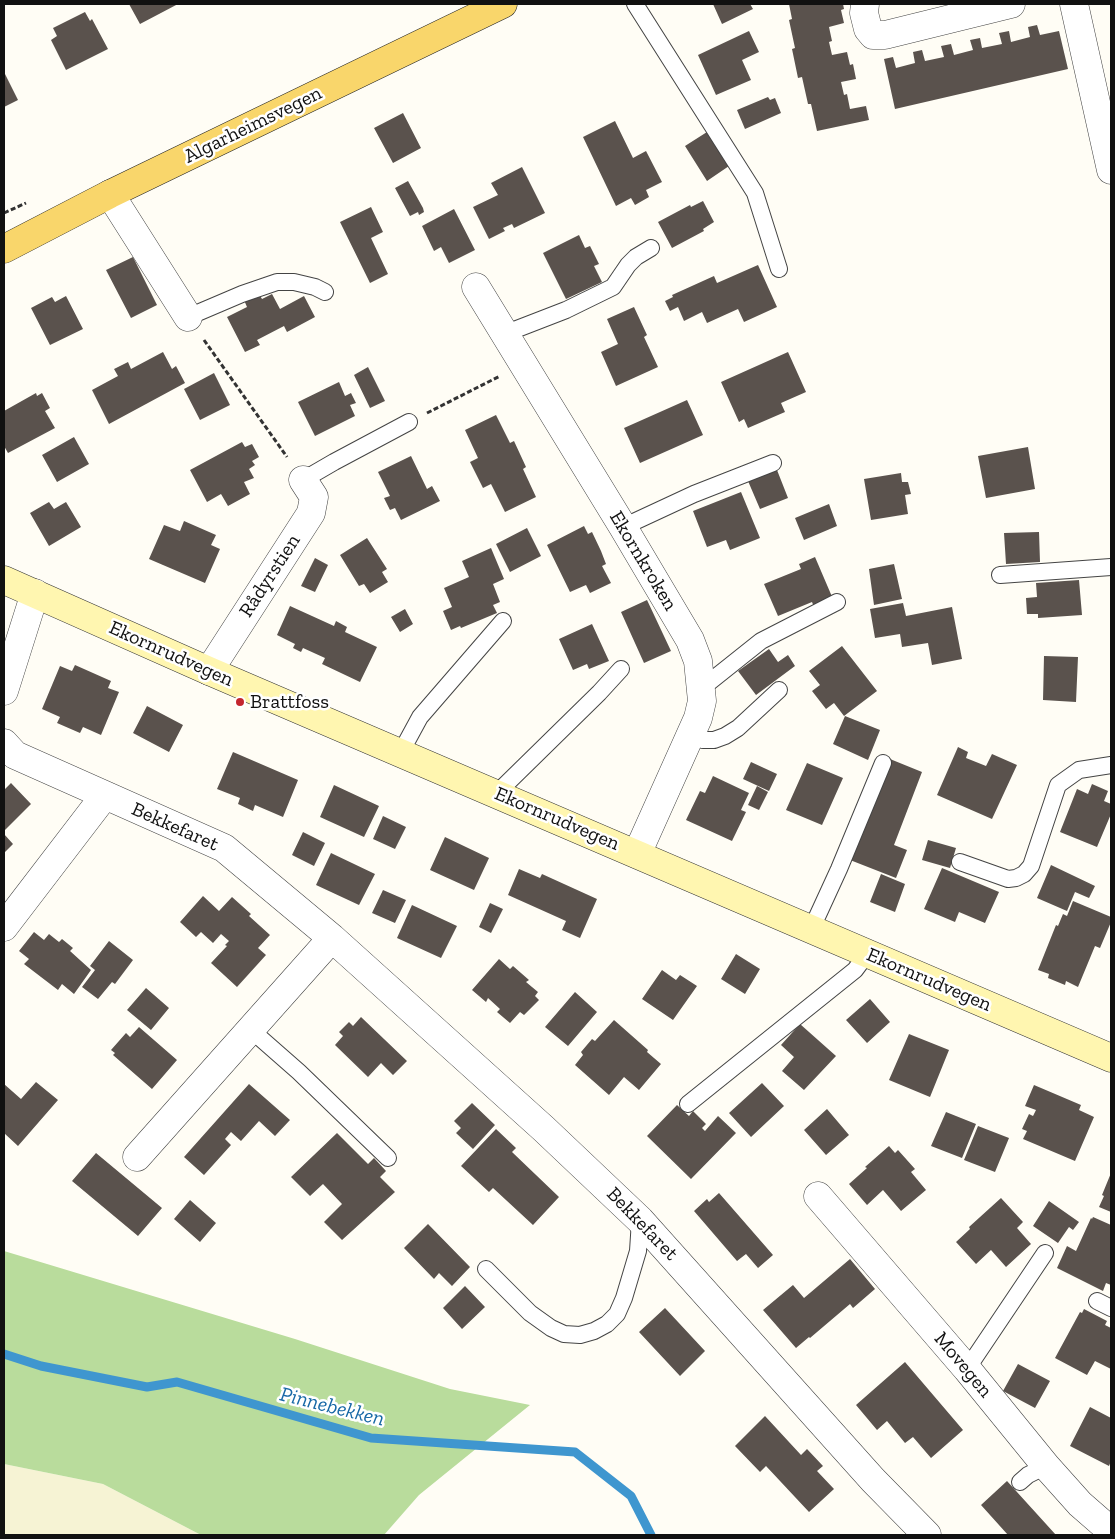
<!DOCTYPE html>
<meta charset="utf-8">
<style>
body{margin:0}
#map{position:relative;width:1115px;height:1539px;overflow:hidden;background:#fffdf5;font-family:"Zilla Slab",serif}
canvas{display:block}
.frame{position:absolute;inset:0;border:5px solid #111;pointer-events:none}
</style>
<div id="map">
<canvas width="1115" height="1539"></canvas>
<div class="frame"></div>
</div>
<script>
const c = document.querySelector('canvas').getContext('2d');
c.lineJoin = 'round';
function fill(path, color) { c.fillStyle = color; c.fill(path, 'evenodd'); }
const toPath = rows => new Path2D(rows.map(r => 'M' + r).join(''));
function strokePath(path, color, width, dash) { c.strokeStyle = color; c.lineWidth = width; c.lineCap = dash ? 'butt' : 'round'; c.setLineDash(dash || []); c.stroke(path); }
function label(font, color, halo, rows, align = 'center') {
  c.font = font + ' "Zilla Slab",serif'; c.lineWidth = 5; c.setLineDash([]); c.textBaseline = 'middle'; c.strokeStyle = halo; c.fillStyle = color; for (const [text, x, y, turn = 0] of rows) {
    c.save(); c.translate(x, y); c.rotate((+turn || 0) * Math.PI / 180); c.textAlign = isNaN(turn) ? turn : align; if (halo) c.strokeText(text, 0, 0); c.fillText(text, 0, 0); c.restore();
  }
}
fill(toPath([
 [4,1464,103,1484,201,1535,4,1535]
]), '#f6f3d4');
fill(toPath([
 [4,1251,295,1339,450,1389,530,1405,419,1495,384,1535,201,1535,103,1484,4,1464]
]), '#b9dc9c');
strokePath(toPath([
 [4,1354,41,1366,147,1387,177,1382,371,1438,575,1452,631,1496,651,1535]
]), '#3f96cf', 9);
fill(toPath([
 [129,4,178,4,140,24],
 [713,4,750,4,753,9,722,24],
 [789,4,843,4,844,9,841,10,844,23,829,27,832,41,829,42,832,55,847,52,850,65,853,64,856,79,841,82,844,95,847,94,850,109,866,106,869,120,817,131,811,104,808,104,802,77,798,78,792,49,795,48,789,20,792,19],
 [85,12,90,21,92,19,108,49,66,70,51,40,57,36,53,28],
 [1037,25,1040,35,1059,31,1068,69,895,109,884,59,893,57,896,68,915,63,913,52,922,50,925,61,944,57,941,46,951,44,954,55,973,50,970,40,980,38,982,48,1002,44,999,33,1009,31,1011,42,1030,37,1028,27],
 [749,31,759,52,742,60,751,80,716,95,698,55],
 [4,72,18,100,4,107],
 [768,97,770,100,775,98,781,113,745,129,737,110],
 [403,113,421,148,393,163,374,128],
 [615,121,633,158,646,151,662,182,646,190,649,197,635,205,631,198,616,206,583,137],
 [707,132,729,166,707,181,685,146],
 [522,167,545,213,514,228,512,224,503,228,505,231,489,239,473,207,498,195,491,183],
 [408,181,423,208,424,212,419,215,418,212,410,216,395,188],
 [703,201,714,222,703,229,704,231,672,248,658,222,690,205,691,207],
 [371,207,383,232,371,238,388,274,370,283,340,222],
 [454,209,475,250,449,263,441,247,434,251,422,226],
 [579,235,585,248,590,246,599,264,594,266,602,282,566,299,543,253],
 [133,257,157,305,131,318,106,270],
 [758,265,777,307,744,322,738,309,707,323,702,312,684,321,678,307,670,311,665,301,673,297,672,295,714,276,717,283],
 [258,292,262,299,272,294,280,309,304,296,315,317,287,332,284,326,257,340,260,345,245,352,227,317,247,307,244,300],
 [66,296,83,329,50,345,31,308,52,297,55,302],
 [634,307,647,335,644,337,658,367,616,386,601,352,618,344,607,319],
 [163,352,172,369,176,366,185,383,109,424,92,390,118,376,114,369,128,362,131,369],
 [788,352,806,392,781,403,785,412,748,428,744,419,739,422,721,382],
 [368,367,385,401,370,408,354,375],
 [214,373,230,405,200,420,184,389],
 [339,382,345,396,351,393,356,403,350,405,355,416,315,436,298,402],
 [36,393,37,396,42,393,50,408,45,411,55,428,8,453,4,446,4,411],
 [687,400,703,435,640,463,624,428],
 [496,415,510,443,514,441,526,467,523,469,536,497,505,512,491,484,483,488,470,462,478,458,465,430],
 [74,437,89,464,57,482,42,455],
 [242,442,245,447,252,444,259,457,252,461,255,465,249,469,254,478,244,482,250,494,228,506,221,494,207,502,190,470],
 [1028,447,1035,489,986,498,978,456],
 [411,456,427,489,432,486,440,501,401,520,395,508,390,510,384,498,390,496,378,472],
 [777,470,788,498,760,509,748,481],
 [901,473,902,482,908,482,911,494,905,495,908,514,871,520,864,479],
 [741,492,760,538,730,550,726,540,707,547,693,511],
 [49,502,54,509,66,502,81,527,49,546,30,513],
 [829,504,837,526,804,540,795,518],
 [184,521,216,535,211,545,220,549,205,583,149,559,164,525,180,531],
 [584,526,588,534,592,532,601,551,606,564,602,566,611,583,590,593,586,585,570,592,547,545],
 [527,528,541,556,510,572,496,544],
 [1039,532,1040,562,1006,564,1004,533],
 [367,538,387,569,382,572,388,582,370,593,364,584,359,586,340,555],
 [491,548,504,579,493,584,500,602,493,605,497,613,461,628,460,626,451,630,443,611,452,607,444,588,469,577,462,561],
 [815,557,833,599,814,607,812,602,778,616,764,584,801,569,799,564],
 [315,558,328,565,315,592,301,586],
 [894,564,902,599,874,605,869,569],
 [1079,580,1082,615,1038,618,1038,614,1027,614,1026,598,1037,597,1036,583],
 [647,600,671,651,644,663,621,612],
 [903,603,906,616,952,607,962,659,932,665,928,643,902,647,900,634,875,638,870,609],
 [290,606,334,626,336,621,347,627,345,632,377,647,360,682,322,664,325,658,303,648,301,652,293,648,295,644,277,635],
 [405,609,413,624,400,632,391,617],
 [592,624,609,661,589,669,587,664,573,670,559,639],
 [842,646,877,691,844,716,834,703,826,709,812,691,820,685,809,671],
 [769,649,778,662,788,655,795,666,756,695,738,671],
 [1044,656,1078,657,1076,702,1043,700],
 [75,665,111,681,108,688,119,692,101,735,83,727,80,733,57,723,60,717,42,709,60,666,72,671],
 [147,706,183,725,169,752,133,733],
 [845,716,880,730,868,760,833,744],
 [958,747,968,752,966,758,986,766,992,754,1017,765,992,819,937,795],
 [233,752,298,780,283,817,255,805,253,811,238,804,240,798,217,789],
 [890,759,922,772,894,845,907,850,896,878,850,860],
 [751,762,777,774,769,791,743,779],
 [807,763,843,778,822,825,786,810],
 [713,776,749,793,741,810,746,812,732,841,686,820,700,791,705,793],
 [11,783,31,804,4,831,4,790],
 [1092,784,1108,791,1104,801,1111,804,1111,814,1097,847,1060,832,1077,789,1088,794],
 [334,785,379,806,364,837,320,817],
 [757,786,768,792,759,810,748,805],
 [383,816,406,827,395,849,373,839],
 [303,832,325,843,314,866,292,855],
 [4,834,13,844,4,853],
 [445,837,489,858,474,890,430,870],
 [928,840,956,848,950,868,922,860],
 [331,853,375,874,359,905,316,885],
 [1051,865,1095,886,1089,898,1075,892,1067,911,1037,898],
 [942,868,999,892,985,923,959,912,955,922,924,909],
 [519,869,540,878,542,874,597,899,580,938,562,930,566,921,508,895],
 [881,874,905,884,895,912,870,902],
 [383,890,406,900,395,923,372,913],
 [203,896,219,911,232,897,251,914,249,916,270,935,258,948,266,955,237,987,211,963,227,946,225,945,229,941,221,934,213,943,201,932,196,937,180,922],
 [1073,901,1111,917,1111,922,1100,948,1095,946,1078,987,1066,981,1065,985,1048,978,1049,974,1038,970,1056,925,1058,926,1063,914,1067,916],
 [490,903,503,909,491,933,479,927],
 [412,905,457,926,441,958,397,938],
 [34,932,44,940,49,934,59,942,62,939,73,948,70,951,91,970,74,994,62,984,58,990,24,964,29,959,19,951],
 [109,941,133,960,115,984,112,982,98,999,82,987,95,970,90,966],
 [736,954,760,969,745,994,721,979],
 [499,959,510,969,513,966,529,980,526,982,538,992,535,996,539,1000,524,1015,520,1012,510,1023,497,1012,500,1009,488,998,486,1002,472,990],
 [662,970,676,980,680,975,697,986,673,1020,642,999],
 [146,988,169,1008,151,1030,127,1010],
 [575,992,597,1012,568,1046,545,1027],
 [870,999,890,1022,867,1043,846,1020],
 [361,1017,407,1061,393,1075,381,1063,368,1077,335,1045,343,1036,339,1032,349,1022,353,1026],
 [614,1020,648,1050,647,1052,661,1064,639,1090,624,1077,609,1095,575,1065,583,1055,581,1052,592,1039,595,1041],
 [800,1024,836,1056,804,1090,782,1071,794,1057,781,1045],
 [139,1027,177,1060,152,1089,113,1055,115,1053,111,1050,126,1033,130,1037],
 [909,1034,949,1050,930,1097,889,1080],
 [36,1082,58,1100,18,1146,4,1133,4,1084,21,1099],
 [762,1083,784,1106,751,1137,729,1113],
 [249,1084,290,1120,275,1136,259,1121,241,1141,231,1132,225,1139,231,1145,204,1175,184,1157],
 [1034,1085,1081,1105,1079,1110,1094,1117,1075,1161,1023,1139,1027,1131,1022,1129,1029,1114,1033,1116,1036,1110,1025,1106],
 [472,1103,495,1125,473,1149,456,1133,461,1128,454,1121],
 [677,1105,689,1116,693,1111,706,1124,702,1128,705,1131,718,1116,736,1133,691,1179,647,1136],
 [827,1109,849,1135,826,1155,804,1130],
 [946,1112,976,1124,962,1158,931,1146],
 [978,1126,1009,1138,995,1172,964,1160],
 [496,1129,516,1148,512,1152,559,1197,533,1225,493,1188,489,1192,461,1166],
 [337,1133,368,1164,374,1158,386,1171,380,1177,395,1192,342,1240,324,1222,342,1204,323,1184,310,1196,291,1177],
 [889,1146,895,1153,898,1150,915,1169,911,1172,926,1190,901,1211,883,1190,867,1205,849,1184,867,1168,865,1167],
 [96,1153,162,1208,138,1236,72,1181],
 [1111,1173,1111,1212,1099,1207,1104,1196,1102,1195],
 [719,1193,773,1255,758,1268,746,1254,737,1261,694,1211,707,1199,709,1202],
 [1001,1198,1023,1222,1017,1228,1031,1244,1006,1267,991,1250,976,1264,956,1242,970,1229,969,1227],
 [190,1200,216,1223,200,1242,174,1219],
 [1049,1201,1079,1222,1073,1230,1069,1227,1058,1243,1033,1226],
 [1093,1217,1111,1225,1111,1285,1106,1283,1103,1291,1057,1268,1067,1246,1076,1251,1091,1218,1092,1219],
 [428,1224,470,1267,452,1286,439,1273,434,1279,404,1248],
 [850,1259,875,1289,853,1308,850,1304,810,1338,809,1337,796,1348,763,1310,793,1285,804,1298],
 [465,1286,485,1307,462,1329,443,1308],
 [665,1308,705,1351,680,1376,639,1332],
 [1084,1309,1107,1321,1105,1325,1111,1328,1111,1369,1095,1361,1087,1375,1055,1358,1080,1312,1082,1313],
 [905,1362,963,1430,931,1458,913,1437,905,1443,887,1421,877,1430,856,1405],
 [1018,1364,1050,1381,1035,1408,1003,1391],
 [1090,1407,1111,1418,1111,1461,1109,1466,1070,1446],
 [765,1416,801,1455,807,1449,823,1466,817,1471,834,1489,809,1512,766,1466,760,1472,735,1446],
 [1007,1481,1056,1535,1008,1535,981,1505]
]), '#5a524d');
const service = toPath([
 [635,4,755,193,779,269],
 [188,317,242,294,277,282,294,282,315,287,325,292],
 [504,334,566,310,613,287,628,265,636,257,651,248],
 [303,480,334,462,409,422],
 [623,527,694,494,773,463],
 [1000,575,1111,567],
 [702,688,761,641,837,602],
 [691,734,703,740,714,740,725,736,738,728,779,690],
 [401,752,420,717,503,621],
 [497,793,599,693,621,669],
 [960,862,1008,879,1016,878,1024,874,1031,866,1058,785,1079,770,1111,765],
 [811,930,839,869,883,763],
 [250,1029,299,1072,388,1158],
 [688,1104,855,970,867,954],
 [486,1269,530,1313,551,1328,564,1334,580,1335,594,1331,607,1324,617,1314,624,1298,638,1251,640,1220],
 [1097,1301,1111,1308],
 [967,1369,1045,1253],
 [1020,1482,1028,1475,1046,1466]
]);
const minor = toPath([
 [865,4,864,13,868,29,873,35,885,35,1011,4],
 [1074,4,1111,170],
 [110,194,188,317],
 [476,287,623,527,690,640,698,661,702,701,698,718,637,854],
 [209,671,311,513,314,497,303,480],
 [4,691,35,593],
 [4,743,15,755,224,848,332,938,544,1129,640,1220,873,1480,927,1535],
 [4,927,105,795],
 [137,1157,332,938],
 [818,1196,967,1369,1046,1466,1080,1504,1111,1531]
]);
const secondary = toPath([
 [4,580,209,671,1111,1058]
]);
const primary = toPath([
 [4,249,110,194,503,4]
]);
strokePath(service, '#444', 18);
strokePath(minor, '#444', 29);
strokePath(secondary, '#333', 29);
strokePath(primary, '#222', 29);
strokePath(toPath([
 [4,213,26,203],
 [204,340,287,457],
 [427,413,500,376]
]), '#333', 3, [5, 2.5]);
strokePath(service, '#fff', 16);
strokePath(minor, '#fff', 28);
strokePath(secondary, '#fff6b0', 28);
strokePath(primary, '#f9d66b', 28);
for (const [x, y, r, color] of [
 [240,702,5,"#c4262e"]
]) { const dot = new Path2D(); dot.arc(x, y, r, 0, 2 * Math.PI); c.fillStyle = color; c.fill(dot); strokePath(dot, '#fff', 2); }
label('20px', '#111', '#fff', [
 ["Algarheimsvegen",253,125,-26],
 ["Ekornkroken",643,561,59],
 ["Rådyrstien",270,576,-57],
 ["Ekornrudvegen",171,654,24],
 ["Ekornrudvegen",557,819,23],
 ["Bekkefaret",175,827,24],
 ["Ekornrudvegen",929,980,23],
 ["Bekkefaret",642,1224,46],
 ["Movegen",963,1365,50]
]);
label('20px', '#111', '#fff', [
 ["Brattfoss",250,702]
], 'left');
label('italic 21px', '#1768a6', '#fff', [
 ["Pinnebekken",332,1407,14]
]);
</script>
